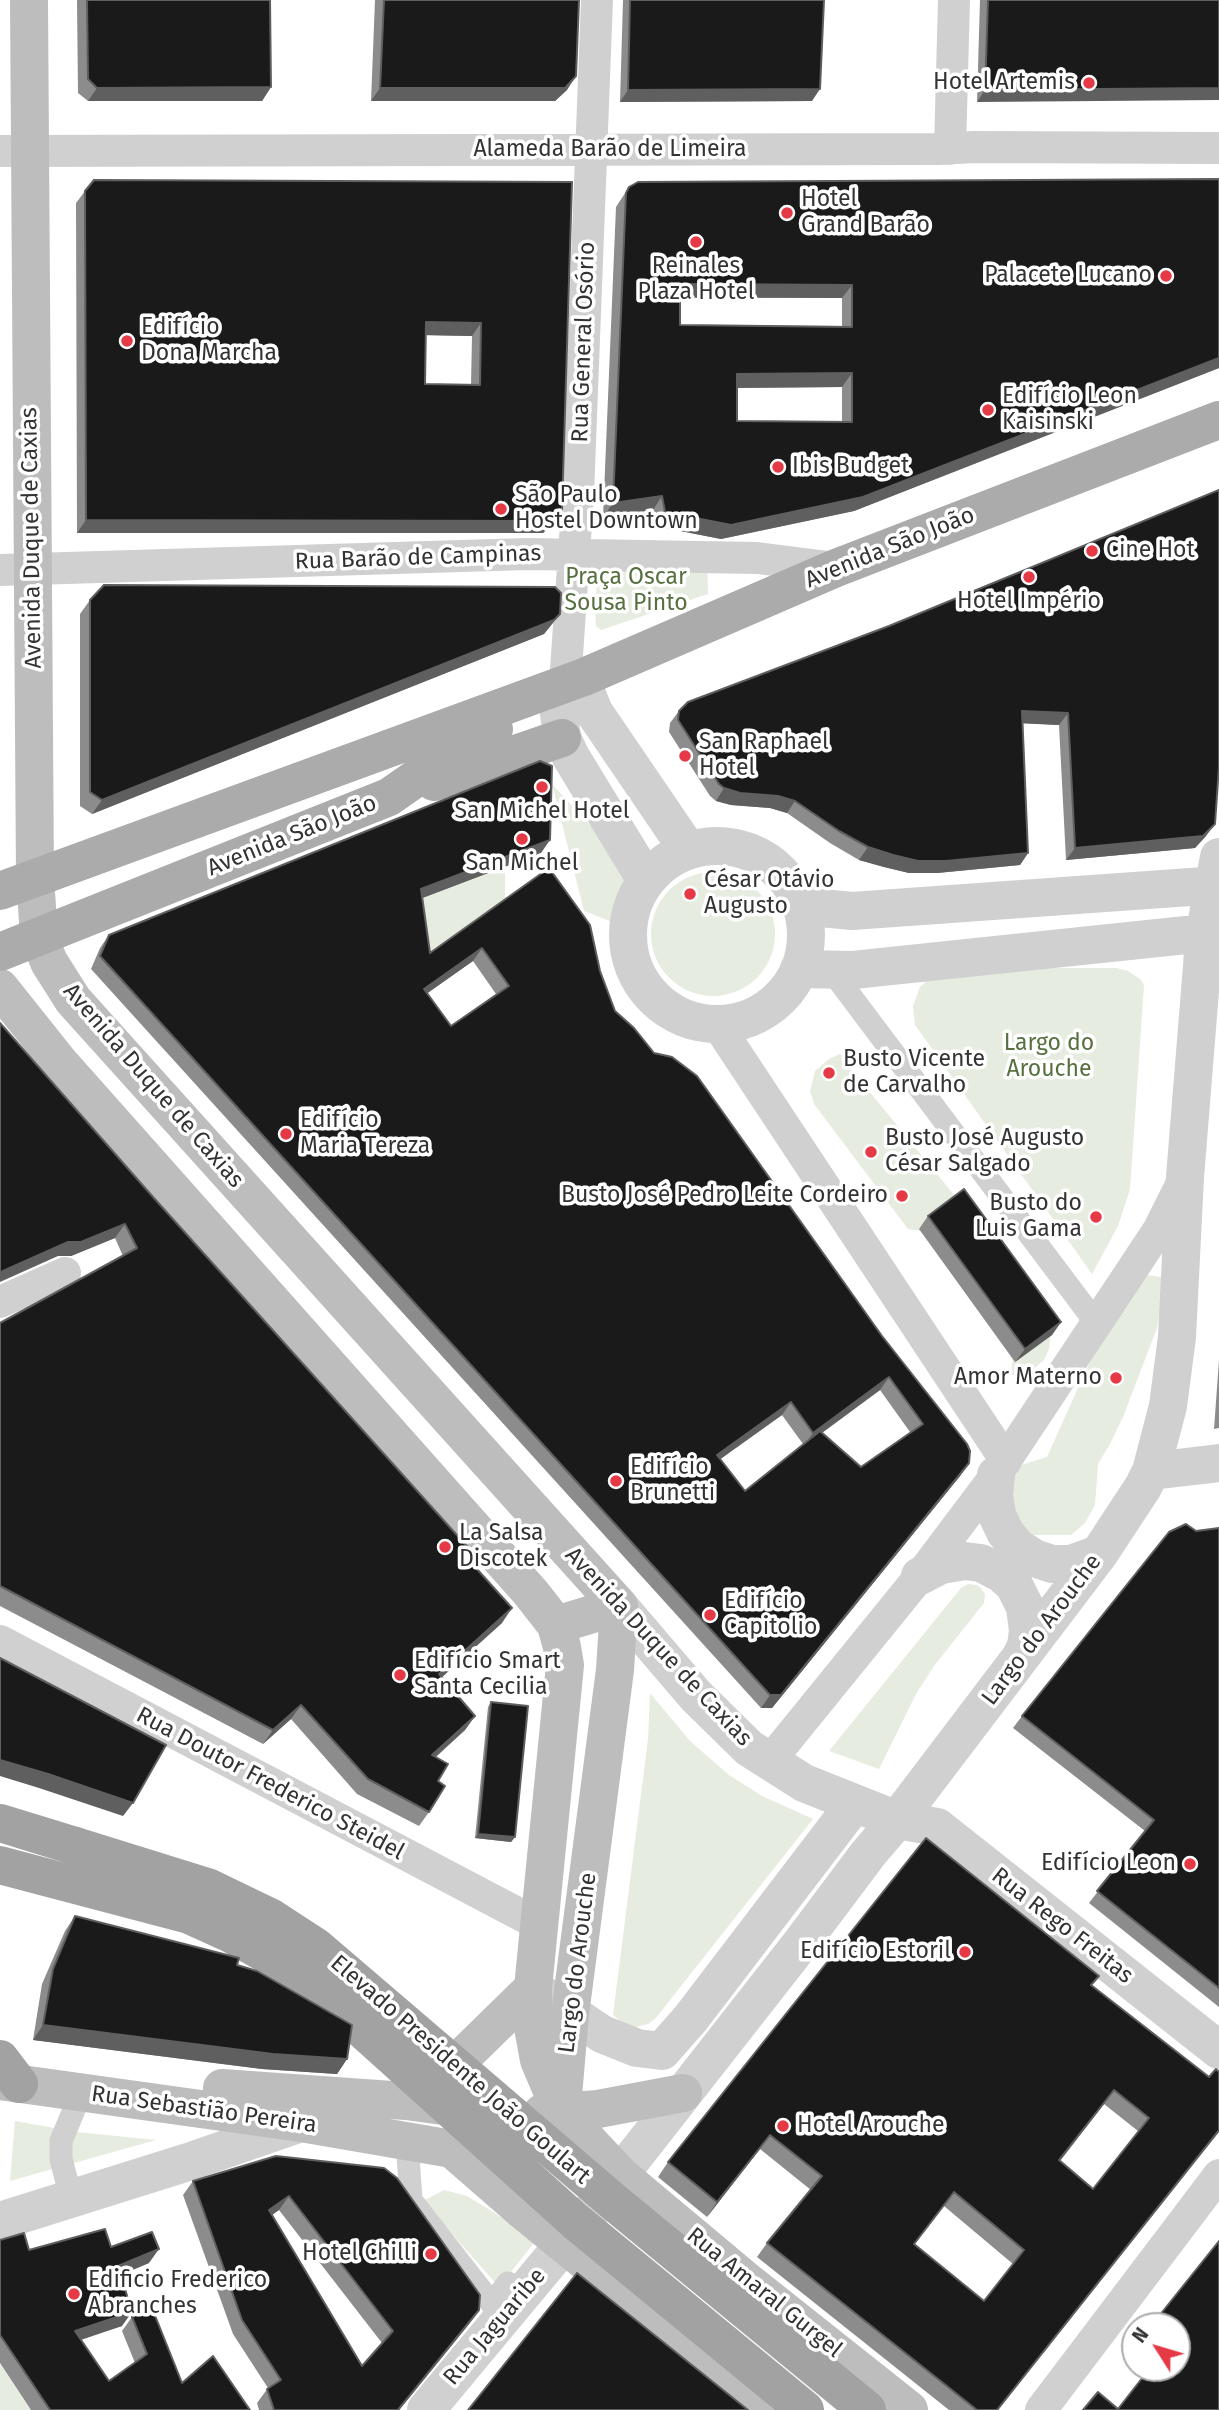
<!DOCTYPE html>
<meta charset="utf-8">
<style>
body{margin:0}
#map{position:relative;width:1219px;height:2410px;overflow:hidden;background:#fff;font-family:"Fira Sans",sans-serif}
canvas{display:block}
.north{position:absolute;left:1121px;top:2312px;width:70px;height:70px;box-sizing:border-box;background:#fff;border:2px solid #adadad;border-radius:50%;rotate:307deg;font-size:19px;font-weight:700;line-height:28px;text-align:center;color:#333}
.north::after{content:'';display:block;margin:auto;width:24px;height:32px;background:#e63946;clip-path:polygon(50% 0,100% 100%,50% 72%,0 100%)}
</style>
<div id="map">
<canvas width="1219" height="2410"></canvas>
<div class="north">N</div>
</div>
<script>
const c = document.querySelector('canvas').getContext('2d');
c.lineJoin = 'round';
function fill(path, color) { c.fillStyle = color; c.fill(path, 'evenodd'); }
const toPath = rows => new Path2D(rows.map(r => 'M' + r).join(''));
function strokePath(path, color, width, dash) { c.strokeStyle = color; c.lineWidth = width; c.lineCap = dash ? 'butt' : 'round'; c.setLineDash(dash || []); c.stroke(path); }
function label(font, color, halo, rows, align = 'center') {
  c.font = font + ' "Fira Sans",sans-serif'; c.lineWidth = 7; c.setLineDash([]); c.textBaseline = 'middle'; c.strokeStyle = halo; c.fillStyle = color; for (const [text, x, y, turn = 0] of rows) {
    c.save(); c.translate(x, y); c.rotate((+turn || 0) * Math.PI / 180); c.textAlign = isNaN(turn) ? turn : align; if (halo) c.strokeText(text, 0, 0); c.fillText(text, 0, 0); c.restore();
  }
}
fill(toPath([
 [707,562,708,594,601,630,596,626,595,605,598,573,604,564],
 [552,784,636,875,624,901,620,925,584,911],
 [505,867,505,896,510,903,444,949,447,979,354,1045,412,902],
 '651 934a62 62 0 1 1 124 0a62 62 0 1 1-124 0Z',
 [941,968,1117,968,1128,971,1140,979,1144,985,1130,1189,1118,1226,1092,1274,915,1025,913,1006,920,987],
 [840,1054,853,1058,846,1063,964,1207,1051,1329,1049,1349,1044,1360,1031,1371,1018,1375,1011,1375,1014,1344,923,1231,908,1229,814,1104,810,1091,815,1071,829,1059],
 [1147,1275,1166,1278,1157,1328,1123,1417,1110,1444,1098,1464,1095,1505,1085,1523,1071,1535,1032,1535,1018,1522,1008,1477,1021,1465,1047,1457,1087,1368,1139,1276],
 [968,1584,977,1585,981,1588,985,1594,984,1603,934,1666,916,1694,879,1769,829,1751,961,1588],
 [650,1693,690,1741,729,1775,762,1796,813,1819,655,2019,648,2024,636,2027,624,2024,613,2015,648,1739],
 [15,2121,77,2132,156,2140,10,2181],
 [444,2190,467,2196,537,2239,499,2287,423,2201],
 [0,2364,31,2410,0,2410]
]), '#e6ecdf');
strokePath(toPath([
 [831,970,1097,1324],
 [407,2141,411,2200,492,2304,508,2283],
 [68,2186,61,2159,61,2141,76,2105]
]), '#d0d0d0', 23);
strokePath(toPath([
 [950,149,954,0],
 [0,151,938,149,975,147,1219,148],
 [0,570,527,554,757,558,836,568],
 [565,684,578,495,597,0],
 [717,1024,1006,1461],
 [0,1302,65,1273],
 [0,1641,540,1925],
 [769,1762,920,1576,996,1475,1159,1229,1183,1181],
 [1041,2410,1219,2175]
]), '#d0d0d0', 32);
strokePath(toPath([
 [584,677,586,692,594,712,688,850],
 [565,684,559,713,562,738,571,757,646,880],
 '628 935a89 89 0 1 1 178 0a89 89 0 1 1-178 0Z',
 [801,906,852,911,1219,885],
 [799,969,853,970,1186,935,1219,935],
 [1151,1471,1219,1463],
 [996,1475,994,1495,997,1515,1005,1532,1017,1547,1034,1558,1052,1564,1071,1564,1099,1554],
 [920,1576,941,1565,965,1561,981,1563,1002,1574,1014,1585,1025,1607,1028,1631,1026,1646,1021,1656],
 [619,1606,696,1696,749,1748,804,1783,897,1820,937,1827,1219,2050],
 [545,1996,602,2034,637,2048,662,2051,691,2018,855,1803],
 [0,2221,194,2160,301,2123],
 [426,2410,589,2214,802,1942,868,1854,897,1820,1099,1554,1143,1487,1151,1471,1168,1406,1177,1337,1185,1177,1202,966,1204,936,1219,857]
]), '#d0d0d0', 38);
strokePath(toPath([
 [29,0,35,877,39,937,49,962,73,1000,619,1606],
 [0,988,59,1062,531,1593,556,1625,562,1647,565,1665,533,1988,533,2027,539,2060,561,2112,620,2175,749,2283,909,2410],
 [556,1625,619,1606],
 [0,2081,301,2123,452,2149,521,2209,767,2410],
 [428,2087,441,2078,533,1988],
 [222,2088,406,2101,465,2109],
 [562,2108,570,2014,615,1670,619,1606],
 [542,2113,598,2109,683,2093]
]), '#bdbdbd', 38);
strokePath(toPath([
 [434,782,562,738],
 [0,891,584,677,836,568,1219,420],
 [0,952,389,797,462,746,494,729]
]), '#ababab', 38);
strokePath(toPath([
 [0,1823,75,1846],
 [0,2059,19,2084]
]), '#a2a2a2', 38);
strokePath(toPath([
 [75,1846,210,1888,270,1917,316,1947,615,2203,867,2410],
 [0,1865,189,1915,231,1934,275,1959,335,2005,575,2221,805,2410]
]), '#a2a2a2', 38);
fill(toPath([
 [77,0,270,0,271,87,262,101,88,101,78,93],
 [375,0,579,0,567,90,555,101,371,101],
 [623,0,824,0,812,101,620,102],
 [980,0,1219,0,977,102],
 [1219,179,1219,368,854,511,721,539,655,526,653,510,603,517,616,207,629,187],
 [680,298,842,298,842,326,680,325],
 [842,387,842,422,737,421,737,388],
 [572,182,553,523,543,533,77,533,76,203,85,191],
 [426,335,472,336,471,385,425,384],
 [1219,490,1206,836,1195,848,1066,860,1059,725,1023,723,1028,853,1020,865,937,873,909,873,884,867,859,860,830,843,787,813,770,808,731,805,716,801,710,796,669,732,670,723,679,711,889,626],
 [90,600,560,614,544,634,92,814,80,806,80,614],
 [541,853,422,898,430,953,549,868,600,971,615,1011,969,1463,960,1476,772,1708,761,1708,91,969,100,948,109,935],
 [473,961,496,994,451,1026,427,993],
 [880,1390,910,1432,861,1467,822,1433],
 [782,1415,803,1444,745,1491,720,1459],
 [153,1197,473,1553,468,1559,502,1623,441,1677,475,1716,465,1730,436,1757,438,1781,429,1812,419,1826,357,1794,291,1719,263,1744,0,1606,0,1323,123,1256,115,1238,71,1256,58,1256],
 [928,1216,1061,1322,1052,1335,1015,1362,919,1229],
 [1219,1360,1219,1428,1214,1429],
 [1219,1528,1219,2007,1089,1903,1145,1831,1013,1728,1022,1716,1196,1531],
 [491,1702,515,1837,511,1842,475,1838,488,1707],
 [75,1916,237,1965,347,2059,337,2074,262,2069,33,2040,42,1984,65,1931],
 [1092,1986,1209,2077,998,2410,949,2410,757,2257,767,2243,811,2190,760,2149,707,2217,658,2177,668,2162],
 [1104,2104,1138,2131,1093,2189,1060,2161],
 [944,2206,1013,2264,984,2301,914,2244],
 [276,2156,479,2310,469,2324,399,2410,259,2410,257,2403,268,2388,233,2334,183,2195,193,2181],
 [279,2210,382,2343,362,2366,272,2215],
 [0,2240,29,2250,111,2247,149,2263,121,2275,122,2326,81,2339,109,2381,135,2363,122,2331,132,2317,182,2383,250,2410,31,2410,0,2363],
 [1219,2241,1219,2410,1177,2368,1177,2326,1152,2326]
]), '#8c8c8c');
fill(toPath([
 [576,76,567,90,555,101,371,101,380,88],
 [271,87,262,101,88,101,97,88],
 [1219,88,1219,100,977,102,985,90],
 [820,89,812,101,620,102,628,90],
 [680,284,852,285,842,298,670,297],
 [426,322,481,323,472,336,417,335],
 [1219,358,1219,368,854,511,721,539,655,526,665,512],
 [852,373,842,387,728,388,737,374],
 [662,496,653,510,603,517,613,503],
 [562,510,553,523,543,533,77,533,86,520],
 [560,614,544,634,92,814,102,800],
 [1022,711,1068,713,1059,725,1014,723],
 [724,788,778,796,795,801,787,813,770,808,731,805,716,801],
 [1215,824,1206,836,1195,848,1066,860,1075,848],
 [550,840,541,853,412,902,421,889],
 [868,847,1028,853,1020,865,937,873,909,873,884,867,859,860],
 [482,948,473,961,415,1002,424,989],
 [125,1224,115,1238,71,1256,58,1256,0,1282,0,1273,3,1271,68,1242],
 [1061,1322,1052,1335,1015,1362,1025,1349],
 [889,1377,880,1390,804,1446,813,1433],
 [791,1402,782,1415,708,1468,717,1455],
 [969,1463,960,1476,772,1708,761,1708,770,1695],
 [512,1608,502,1623,429,1689,439,1674],
 [301,1705,291,1719,263,1744,273,1730],
 [475,1716,465,1730,422,1769,432,1755],
 [0,1760,48,1774,133,1803,123,1816,39,1788,0,1776],
 [478,1834,515,1837,511,1842,475,1838],
 [43,2025,347,2059,337,2074,262,2069,33,2040],
 [1114,2090,1104,2104,1049,2175,1059,2160],
 [1219,2130,1219,2132,998,2410,997,2410],
 [770,2135,760,2149,707,2217,717,2202],
 [954,2192,944,2206,904,2258,914,2244],
 [289,2196,279,2210,259,2224,269,2210],
 [159,2249,149,2263,108,2280,118,2266],
 [479,2310,469,2324,399,2410,398,2410],
 [132,2312,122,2326,66,2345,75,2331]
]), '#5f5f5f');
const building = toPath([
 [87,0,270,0,271,87,97,88,88,79,87,0],
 [384,0,579,0,576,76,565,88,380,88,384,0],
 [630,0,824,0,820,89,628,90,630,0],
 [988,0,1219,0,1219,88,985,90,988,0],
 [1219,179,1219,358,863,497,731,525,665,512,662,496,613,503,626,193,629,187,638,182,1219,179],
 [680,284,852,285,852,327,680,325,680,284],
 [852,373,852,422,737,421,737,374,852,373],
 [94,180,572,182,562,510,552,521,86,520,85,191,94,180],
 [426,322,481,323,480,385,425,384,426,322],
 [1219,490,1219,766,1215,824,1203,836,1075,848,1068,713,1022,711,1028,853,946,861,918,861,893,855,868,847,839,831,795,801,778,796,740,793,724,788,719,784,678,720,679,711,688,702,889,626,1219,490],
 [104,585,555,587,561,593,560,614,554,620,102,800,90,792,90,600,104,585],
 [540,761,552,766,550,840,421,889,430,953,549,868,590,925,600,971,615,1011,634,1028,654,1053,672,1057,697,1076,882,1336,967,1444,970,1451,969,1463,781,1695,770,1695,100,956,109,935,540,761],
 [482,948,509,986,451,1026,424,989,482,948],
 [889,1377,923,1424,861,1467,820,1431,745,1491,717,1455,791,1402,813,1433,889,1377],
 [0,1023,153,1197,473,1553,467,1558,512,1608,439,1674,475,1716,432,1755,448,1764,438,1781,445,1786,429,1812,368,1779,301,1705,273,1730,0,1586,0,1323,137,1248,125,1224,81,1242,68,1242,3,1271,0,1273,0,1023],
 [964,1189,1061,1322,1025,1349,928,1216,964,1189],
 [1186,1524,1196,1531,1219,1528,1219,1988,1097,1891,1154,1820,1022,1716,1169,1532,1186,1524],
 [0,1658,166,1745,133,1803,48,1774,0,1760,0,1658],
 [491,1702,528,1706,515,1837,478,1834,491,1702],
 [926,1838,1099,1976,1091,1985,1209,2077,1216,2069,1219,2072,1219,2130,997,2410,977,2410,767,2243,822,2176,770,2135,717,2202,668,2162,926,1838],
 [1114,2090,1149,2118,1093,2189,1059,2160,1114,2090],
 [954,2192,1024,2250,984,2301,914,2244,954,2192],
 [75,1916,239,1958,237,1965,257,1971,352,2025,347,2059,273,2054,43,2025,53,1969,75,1916],
 [276,2156,384,2168,397,2178,480,2295,479,2310,398,2410,274,2410,267,2389,281,2380,242,2320,193,2181,276,2156],
 [289,2196,393,2331,362,2366,269,2210,289,2196],
 [105,2229,111,2247,152,2232,159,2249,118,2266,132,2312,75,2331,109,2381,147,2354,132,2317,152,2308,182,2383,213,2356,250,2410,50,2410,0,2335,0,2240,24,2233,29,2250,105,2229],
 [1219,2241,1219,2410,1083,2410,1098,2392,1118,2409,1150,2368,1177,2368,1177,2333,1178,2332,1177,2331,1177,2326,1171,2326,1159,2316,1219,2241],
 [577,2273,748,2410,468,2410,577,2273]
]);
fill(building, '#1a1a1a');
strokePath(building, '#5f5f5f', 2);
for (const [x, y, r, color] of [
 [1089,83,7,"#e63946"],
 [787,213,7,"#e63946"],
 [696,242,7,"#e63946"],
 [1166,276,7,"#e63946"],
 [127,341,7,"#e63946"],
 [988,410,7,"#e63946"],
 [778,467,7,"#e63946"],
 [501,509,7,"#e63946"],
 [1092,551,7,"#e63946"],
 [1029,577,7,"#e63946"],
 [685,756,7,"#e63946"],
 [542,787,7,"#e63946"],
 [522,839,7,"#e63946"],
 [690,894,7,"#e63946"],
 [829,1073,7,"#e63946"],
 [286,1134,7,"#e63946"],
 [871,1152,7,"#e63946"],
 [902,1196,7,"#e63946"],
 [1096,1217,7,"#e63946"],
 [1116,1378,7,"#e63946"],
 [616,1481,7,"#e63946"],
 [445,1547,7,"#e63946"],
 [710,1615,7,"#e63946"],
 [400,1675,7,"#e63946"],
 [1190,1864,7,"#e63946"],
 [965,1952,7,"#e63946"],
 [783,2126,7,"#e63946"],
 [431,2254,7,"#e63946"],
 [74,2294,7,"#e63946"]
]) { const dot = new Path2D(); dot.arc(x, y, r, 0, 2 * Math.PI); c.fillStyle = color; c.fill(dot); strokePath(dot, '#fff', 2.5); }
label('23px', '#333', '#fff', [
 ["Hotel Artemis",1075,83,"right"],
 ["Hotel",801,200],
 ["Grand Barão",801,226],
 ["Reinales",696,267,"center"],
 ["Plaza Hotel",696,293,"center"],
 ["Palacete Lucano",1152,276,"right"],
 ["Edifício",141,328],
 ["Dona Marcha",141,354],
 ["Edifício Leon",1002,397],
 ["Kaisinski",1002,423],
 ["Ibis Budget",792,467],
 ["São Paulo",515,496],
 ["Hostel Downtown",515,522],
 ["Cine Hot",1106,551],
 ["Hotel Império",1029,602,"center"],
 ["San Raphael",699,743],
 ["Hotel",699,769],
 ["San Michel Hotel",542,812,"center"],
 ["San Michel",522,864,"center"],
 ["César Otávio",704,881],
 ["Augusto",704,907],
 ["Busto Vicente",843,1060],
 ["de Carvalho",843,1086],
 ["Edifício",300,1121],
 ["Maria Tereza",300,1147],
 ["Busto José Augusto",885,1139],
 ["César Salgado",885,1165],
 ["Busto José Pedro Leite Cordeiro",888,1196,"right"],
 ["Busto do",1082,1204,"right"],
 ["Luis Gama",1082,1230,"right"],
 ["Amor Materno",1102,1378,"right"],
 ["Edifício",630,1468],
 ["Brunetti",630,1494],
 ["La Salsa",459,1534],
 ["Discotek",459,1560],
 ["Edifício",724,1602],
 ["Capitolio",724,1628],
 ["Edifício Smart",414,1662],
 ["Santa Cecilia",414,1688],
 ["Edifício Leon",1176,1864,"right"],
 ["Edifício Estoril",951,1952,"right"],
 ["Hotel Arouche",797,2126],
 ["Hotel Chilli",417,2254,"right"],
 ["Edificio Frederico",88,2281],
 ["Abranches",88,2307]
], 'left');
label('23px', '#333', '#fff', [
 ["Alameda Barão de Limeira",610,150],
 ["Rua General Osório",584,342,-88],
 ["Avenida Duque de Caxias",32,538,-91],
 ["Avenida São João",890,548,-22],
 ["Rua Barão de Campinas",418,558,-2],
 ["Avenida São João",292,836,-22],
 ["Avenida Duque de Caxias",153,1086,49],
 ["Largo do Arouche",1042,1630,-53],
 ["Avenida Duque de Caxias",658,1647,47],
 ["Rua Doutor Frederico Steidel",270,1784,28],
 ["Rua Rego Freitas",1062,1926,38],
 ["Largo do Arouche",578,1963,-83],
 ["Elevado Presidente João Goulart",460,2070,41],
 ["Rua Sebastião Pereira",204,2110,8],
 ["Rua Amaral Gurgel",764,2293,39],
 ["Rua Jaguaribe",495,2327,-50]
]);
label('23px', '#56703f', '#fff', [
 ["Praça Oscar",626,578],
 ["Sousa Pinto",626,604],
 ["Largo do",1049,1044],
 ["Arouche",1049,1070]
]);
</script>
